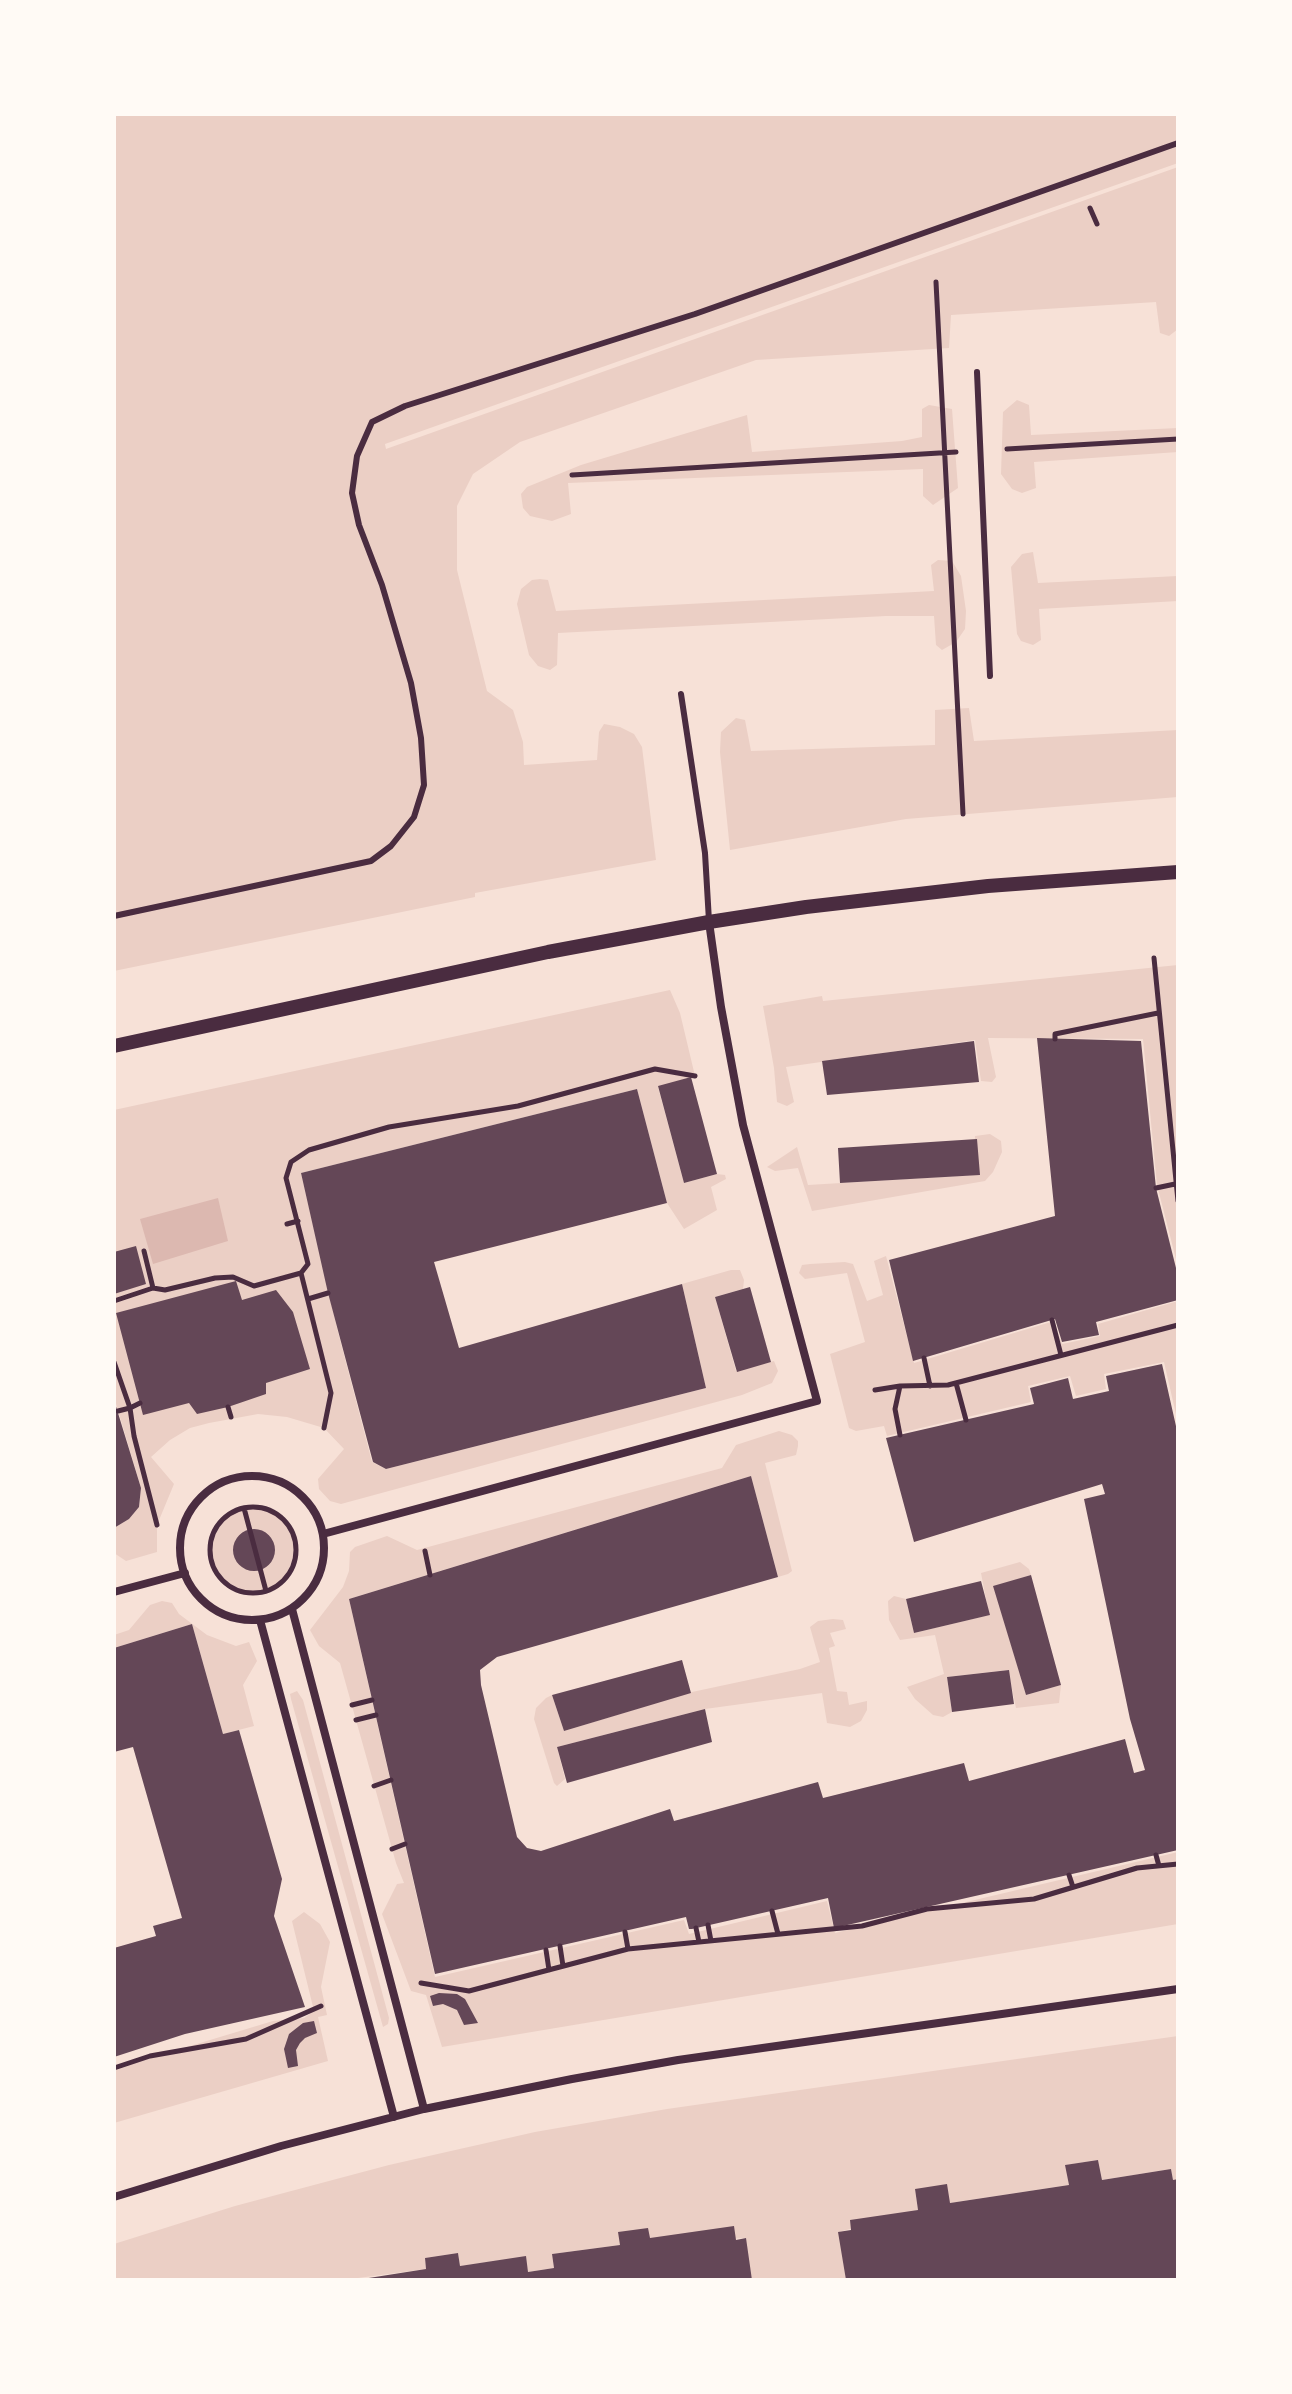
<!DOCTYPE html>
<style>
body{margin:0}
#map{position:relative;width:1292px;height:2394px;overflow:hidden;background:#f7e1d7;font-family:Lato,sans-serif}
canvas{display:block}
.frame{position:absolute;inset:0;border:116px solid #fffaf5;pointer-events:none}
</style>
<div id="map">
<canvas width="1292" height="2394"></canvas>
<div class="frame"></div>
</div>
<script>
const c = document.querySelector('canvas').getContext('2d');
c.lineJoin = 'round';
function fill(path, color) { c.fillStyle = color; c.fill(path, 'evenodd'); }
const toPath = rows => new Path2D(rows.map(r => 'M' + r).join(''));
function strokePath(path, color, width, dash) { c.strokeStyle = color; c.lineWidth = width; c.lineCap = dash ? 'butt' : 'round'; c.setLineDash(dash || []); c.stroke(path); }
fill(toPath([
 [114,114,1178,114,1178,163,385,444,386,449,1178,167,1178,329,1169,336,1160,333,1156,302,951,315,949,348,756,360,520,442,473,474,457,506,457,570,487,691,513,710,523,742,524,765,597,760,599,732,604,724,620,727,634,734,642,747,656,860,475,893,475,897,114,971],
 [1017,400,1029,405,1031,435,1178,428,1178,452,1034,462,1036,488,1022,493,1012,489,1001,474,1003,412],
 [929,405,952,409,958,488,933,505,923,496,923,469,568,483,571,514,552,521,530,516,523,508,521,494,527,487,581,465,747,415,752,452,902,441,922,437,922,409],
 [1033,552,1038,583,1178,576,1178,601,1039,609,1041,640,1033,645,1021,641,1017,634,1011,567,1022,554],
 [938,560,952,561,961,576,966,611,965,629,956,642,942,650,936,645,934,616,886,616,558,633,557,665,550,670,538,666,529,655,517,604,521,589,532,580,540,579,548,580,556,611,934,591,931,565],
 [969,708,974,741,1178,730,1178,797,906,819,730,850,720,752,721,732,736,718,745,720,751,751,935,745,935,710],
 [1178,965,1178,1267,1157,1185,1143,1039,988,1038,996,1077,992,1082,981,1081,975,1040,786,1067,794,1102,787,1106,777,1102,774,1068,763,1006,822,996,823,1001],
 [670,990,680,1013,695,1076,658,1087,684,1183,717,1174,725,1175,726,1179,711,1187,717,1210,684,1229,667,1203,637,1089,301,1173,338,1332,372,1462,386,1469,706,1388,682,1284,731,1270,740,1270,744,1280,743,1289,715,1297,736,1371,774,1361,778,1371,772,1383,742,1395,341,1504,330,1501,319,1489,318,1479,344,1449,324,1428,287,1417,258,1414,209,1423,190,1428,170,1440,151,1457,174,1484,157,1525,157,1552,126,1561,114,1553,114,1528,129,1519,139,1507,141,1488,114,1397,114,1110],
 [990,1134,1001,1141,1002,1152,993,1172,985,1181,812,1211,798,1168,775,1171,767,1167,797,1147,808,1185,973,1175,975,1136],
 [886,1256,914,1363,1054,1321,1062,1344,1100,1336,1098,1324,1178,1301,1178,1423,1164,1362,1104,1374,1106,1389,1076,1396,1070,1376,1028,1386,1031,1402,887,1436,884,1426,856,1431,849,1428,830,1354,865,1342,847,1273,805,1279,799,1273,802,1265,810,1264,845,1262,853,1264,867,1301,883,1295,874,1261],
 [779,1431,792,1435,798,1441,798,1446,796,1455,765,1463,792,1571,788,1574,778,1577,751,1476,349,1599,435,1977,684,1920,689,1934,827,1901,835,1933,1178,1852,1178,1924,442,2047,426,1995,411,1991,382,1914,397,1884,404,1883,396,1863,340,1663,319,1646,310,1630,343,1587,349,1571,350,1552,355,1547,387,1536,417,1550,722,1468,736,1445],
 '211 1550a43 43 0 1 1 86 0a43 43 0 1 1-86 0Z',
 [1020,1562,1029,1569,1031,1575,994,1587,1026,1695,1061,1685,1059,1703,1016,1708,1008,1670,947,1677,952,1712,943,1717,933,1715,915,1699,907,1687,944,1674,935,1635,900,1640,889,1620,888,1601,894,1596,906,1599,914,1633,989,1615,981,1573],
 [162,1601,172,1603,179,1614,207,1635,236,1646,249,1642,257,1661,243,1685,254,1726,223,1734,192,1624,114,1648,114,1635,129,1630,150,1605],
 [833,1619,843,1620,846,1629,830,1633,835,1646,829,1648,837,1691,847,1692,849,1705,867,1701,867,1710,861,1721,850,1727,827,1723,822,1693,705,1709,557,1747,565,1779,557,1786,554,1783,534,1719,536,1708,546,1698,552,1695,564,1731,692,1692,800,1669,820,1662,810,1627,818,1621],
 [297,1691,303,1700,389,2018,388,2024,383,2027,291,1699,290,1694],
 [304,1912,320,1924,330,1942,321,1987,327,2015,318,2017,328,2061,114,2123,114,2069,273,2021,304,2018,314,2011,292,1921],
 [1178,2036,1178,2179,1173,2180,1171,2169,1102,2180,1098,2160,1066,2165,1069,2185,950,2203,915,2189,918,2210,839,2232,846,2280,752,2280,745,2238,620,2245,552,2254,554,2268,528,2272,525,2257,460,2266,458,2253,425,2258,426,2269,343,2280,114,2280,114,2244,235,2206,389,2165,535,2132,667,2109]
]), '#ebcfc5');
fill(toPath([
 [218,1198,228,1241,153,1264,140,1219]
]), '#dcb8b0');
fill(toPath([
 [1037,1038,1141,1041,1156,1188,1178,1276,1178,1300,1096,1322,1099,1335,1062,1342,1055,1319,913,1361,889,1260,1055,1216],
 [974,1041,979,1082,827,1095,822,1061],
 [691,1077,717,1174,684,1183,658,1086],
 [637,1089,667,1203,434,1262,459,1348,682,1284,706,1388,386,1469,373,1462,328,1293,301,1173],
 [977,1139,980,1175,840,1183,838,1148],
 [136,1246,146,1284,114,1294,114,1252],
 [236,1281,242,1300,276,1290,293,1312,310,1369,266,1383,266,1394,228,1407,197,1414,189,1403,143,1415,116,1313],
 [750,1287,771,1362,737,1372,715,1297],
 [1162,1364,1178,1435,1178,1850,834,1928,828,1898,692,1929,689,1929,686,1917,435,1974,349,1599,751,1476,778,1577,497,1657,480,1670,481,1685,517,1837,527,1848,541,1851,670,1809,674,1821,818,1782,823,1798,964,1763,969,1781,1125,1739,1134,1773,1145,1770,1130,1719,1084,1499,1105,1494,1102,1484,914,1542,886,1438,1034,1404,1030,1388,1068,1378,1073,1399,1109,1391,1106,1376],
 [114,1400,141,1488,139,1507,129,1519,114,1528],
 '233 1550a21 21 0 1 1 42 0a21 21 0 1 1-42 0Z',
 [1031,1575,1061,1685,1026,1695,993,1586],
 [981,1581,990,1615,914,1633,906,1599],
 [192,1624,223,1734,239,1730,282,1879,274,1916,305,2007,185,2034,114,2057,114,1948,156,1936,153,1926,182,1918,133,1747,114,1752,114,1648],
 [682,1660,691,1693,564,1731,552,1695],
 [1009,1670,1014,1704,952,1712,947,1677],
 [705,1709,712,1742,567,1783,557,1747],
 [439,1993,457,1994,465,1999,478,2023,464,2025,457,2010,443,2004,433,2006,430,1996],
 [314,2021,317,2033,305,2038,300,2043,296,2050,298,2066,288,2068,284,2049,289,2034,303,2023],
 [1098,2160,1102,2180,1171,2169,1173,2180,1178,2179,1178,2280,846,2280,838,2232,851,2230,850,2220,918,2210,915,2189,947,2184,950,2203,1069,2185,1065,2165],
 [734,2226,736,2240,746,2238,752,2280,356,2280,426,2269,425,2258,458,2253,460,2266,526,2256,528,2272,554,2268,552,2254,620,2245,618,2232,648,2228,650,2238]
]), '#644757');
strokePath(toPath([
 [1090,208,1097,224],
 [936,282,963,814],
 [1007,449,1178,439],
 [572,475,956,452],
 [1154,958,1178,1201],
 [1055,1039,1055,1034,1158,1013],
 [1156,1188,1175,1184],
 [287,1224,298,1221],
 [144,1251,153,1288],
 [301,1273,308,1264,286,1178,291,1162,309,1150,389,1127,518,1106,655,1069,695,1076],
 [308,1299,328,1293],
 [114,1301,153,1288,165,1290,215,1278,233,1277,254,1286,301,1273,331,1393,324,1428],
 [1052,1320,1061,1355],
 [924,1358,930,1386],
 [114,1362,130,1408,118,1411],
 [956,1383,966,1420],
 [900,1386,895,1409,900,1435],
 [875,1390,900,1386,948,1385,1178,1325],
 [140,1403,130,1408,134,1436,157,1525],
 [228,1407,231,1417],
 '210 1550a43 43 0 1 1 86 0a43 43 0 1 1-86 0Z',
 [244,1508,266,1591],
 [425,1551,430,1575],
 [352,1705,372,1700],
 [356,1720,376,1715],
 [374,1786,391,1780],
 [392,1849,405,1844],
 [1156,1855,1159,1866],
 [1069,1875,1073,1887],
 [772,1911,778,1934],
 [708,1925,711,1941],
 [696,1928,699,1942],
 [625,1932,628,1949],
 [560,1946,563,1966],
 [546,1950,549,1970],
 [421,1983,469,1991,628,1949,862,1926,927,1909,1034,1899,1137,1868,1178,1864],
 [114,2068,150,2056,246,2039,321,2006]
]), '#4a2c40', 5);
strokePath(toPath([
 [977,372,990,676],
 [681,694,705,853,709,921],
 [114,916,371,861,391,846,414,817,424,785,421,738,411,683,382,585,359,525,352,493,357,456,372,422,405,406,695,314,1178,143]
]), '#4a2c40', 6);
strokePath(toPath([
 '180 1548a72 72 0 1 1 144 0a72 72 0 1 1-144 0Z',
 [323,1534,817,1401,743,1125,721,1007,709,922],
 [114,1592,185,1573],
 [292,1609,424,2109],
 [260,1620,394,2117],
 [114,2197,281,2146,424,2109,572,2079,678,2060,1178,1989]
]), '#4a2c40', 8);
strokePath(toPath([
 [114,1046,548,952,709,922,806,907,988,886,1178,872]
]), '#4a2c40', 14);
</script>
